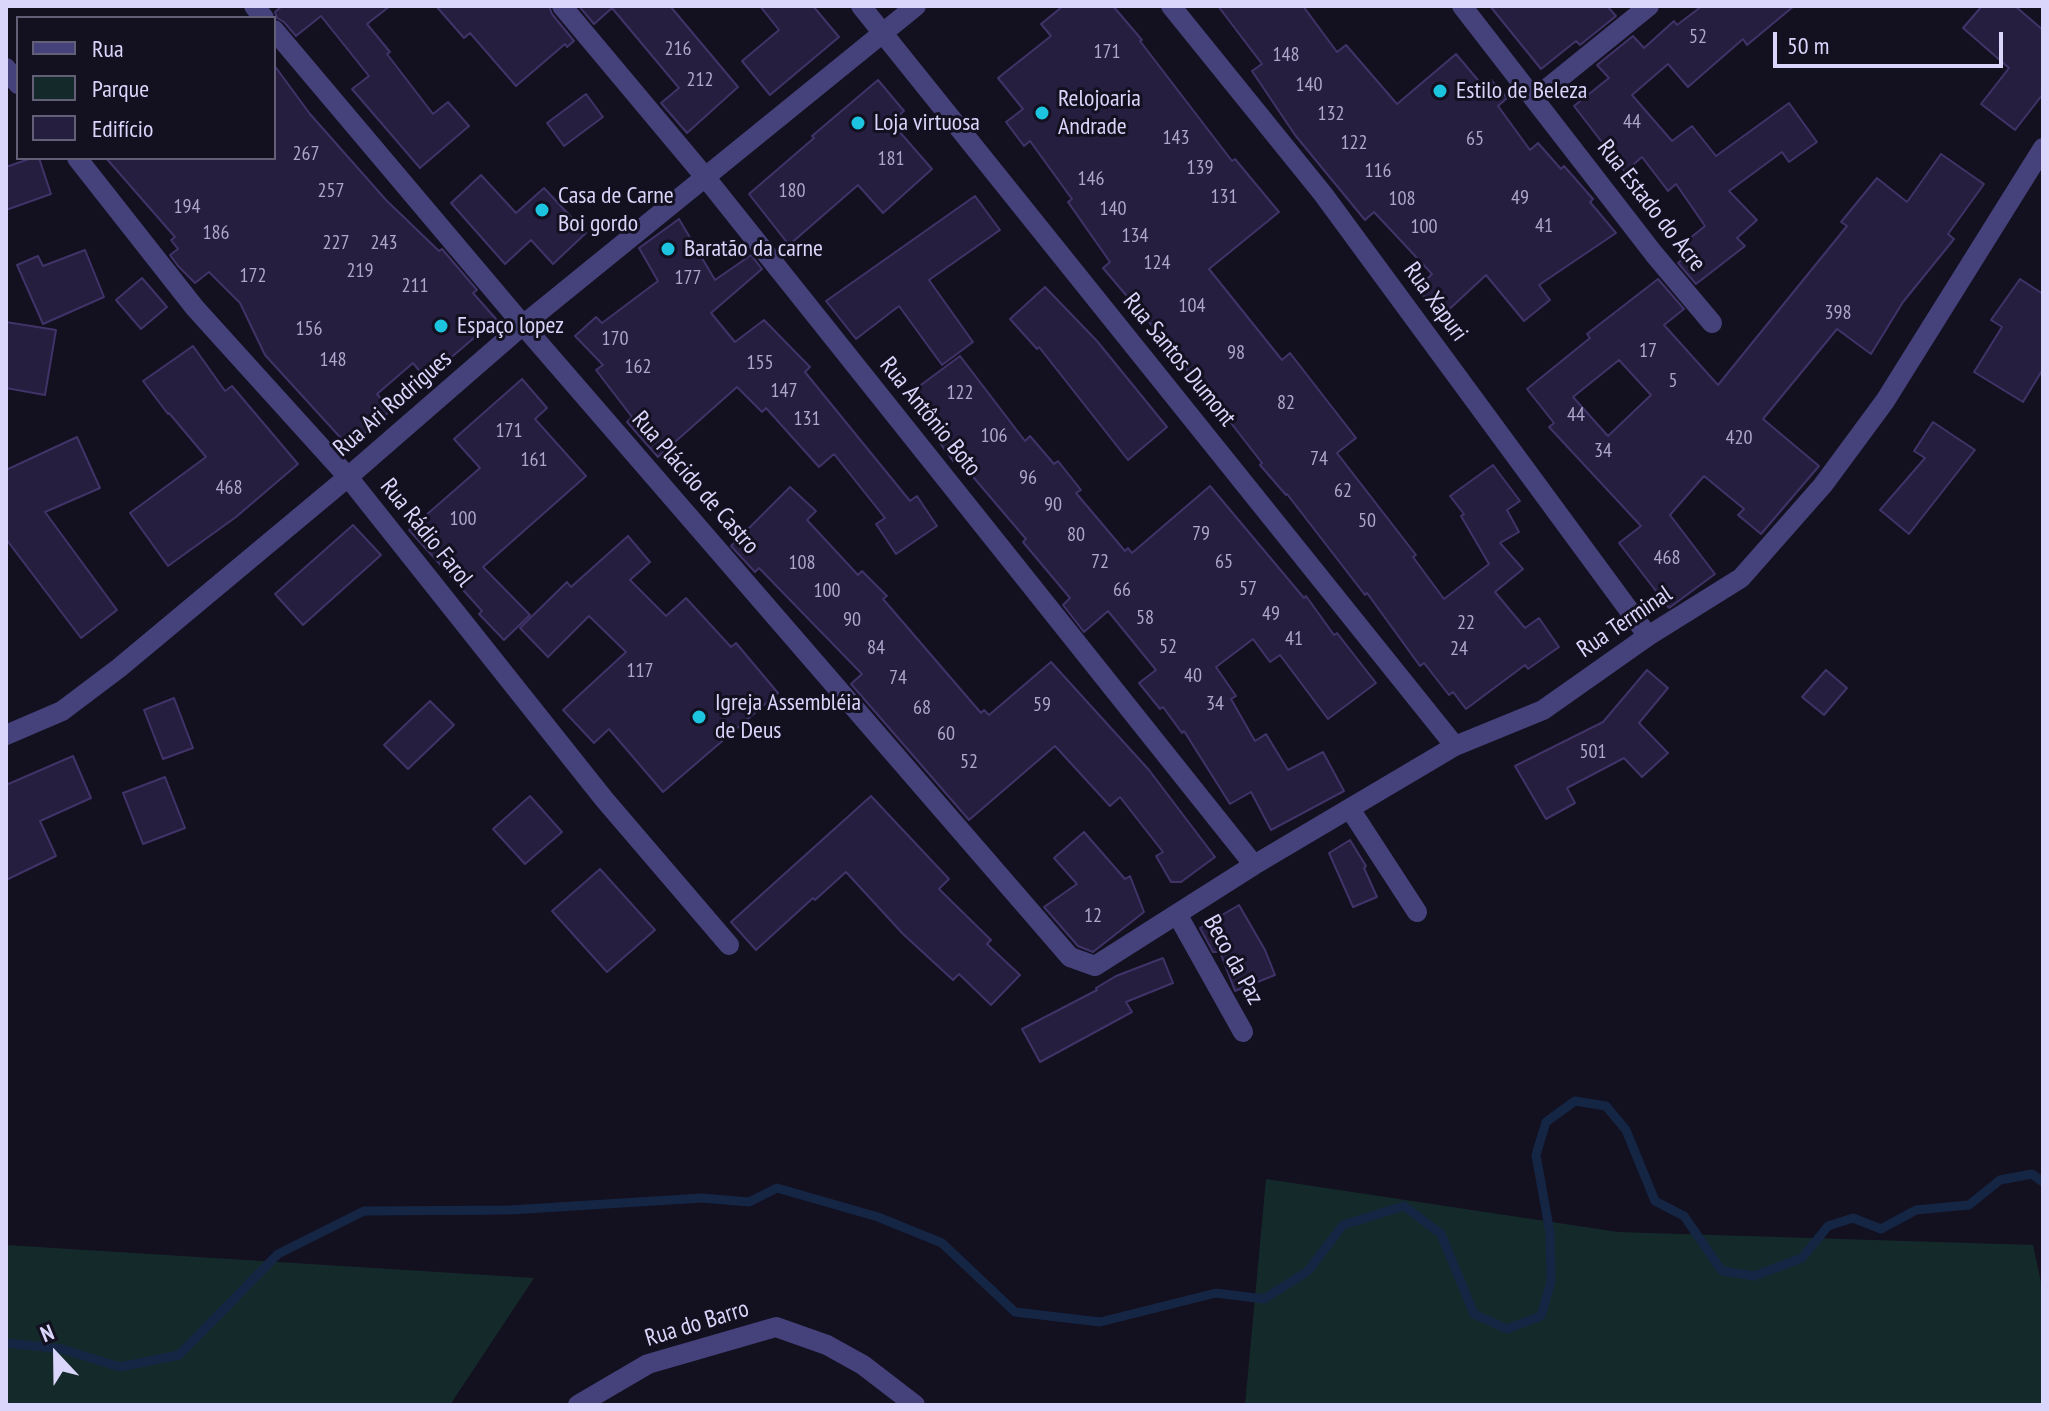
<!DOCTYPE html>
<meta charset="utf-8">
<style>
body{margin:0}
#map{position:relative;width:2049px;height:1411px;overflow:hidden;background:#131020;font-family:"PT Sans Narrow",sans-serif}
canvas{display:block}
.frame{position:absolute;inset:0;border:8px solid #dad5fa;pointer-events:none}
.legend{position:absolute;left:16px;top:16px;width:260px;height:144px;box-sizing:border-box;background:#131020;border:2px solid #635f77;margin:0;padding:10px 14px;list-style:none;font-size:24px;color:#dad5fa}
.legend li{display:flex;align-items:center;gap:16px;height:40px}
.legend b{width:40px;border:2px solid #635f77}
.north{position:absolute;left:16px;top:1315px;width:80px;height:80px;-webkit-text-stroke:6px #131020;paint-order:stroke;rotate:338deg;font-size:22px;font-weight:700;line-height:32px;text-align:center;color:#dad5fa}
.north::after{content:'';display:block;margin:auto;width:28px;height:36px;background:#dad5fa;clip-path:polygon(50% 0,100% 100%,50% 72%,0 100%)}
.scale{position:absolute;left:1773px;top:32px;width:230px;height:36px;box-sizing:border-box;border:4px solid #dad5fa;border-top:0;padding-left:10px;font-size:24px;line-height:28px;white-space:nowrap;color:#dad5fa;-webkit-text-stroke:6px #131020;paint-order:stroke}
</style>
<div id="map">
<canvas width="2049" height="1411"></canvas>
<div class="frame"></div>
<ul class="legend">
<li><b style="height:10px;background:#45417a"></b>Rua</li>
<li><b style="height:22px;background:#142a2a"></b>Parque</li>
<li><b style="height:22px;background:#261e3f"></b>Edifício</li>
</ul>
<div class="north">N</div>
<div class="scale">50 m</div>
</div>
<script>
const c = document.querySelector('canvas').getContext('2d');
c.lineJoin = 'round';
function fill(path, color) { c.fillStyle = color; c.fill(path, 'evenodd'); }
const toPath = rows => new Path2D(rows.map(r => 'M' + r).join(''));
function strokePath(path, color, width, dash) { c.strokeStyle = color; c.lineWidth = width; c.lineCap = dash ? 'butt' : 'round'; c.setLineDash(dash || []); c.stroke(path); }
function label(font, color, halo, rows, align = 'center') {
  c.font = font + ' "PT Sans Narrow",sans-serif'; c.lineWidth = 6; c.setLineDash([]); c.textBaseline = 'middle'; c.strokeStyle = halo; c.fillStyle = color; for (const [text, x, y, turn = 0] of rows) {
    c.save(); c.translate(x, y); c.rotate((+turn || 0) * Math.PI / 180); c.textAlign = isNaN(turn) ? turn : align; if (halo) c.strokeText(text, 0, 0); c.fillText(text, 0, 0); c.restore();
  }
}
fill(toPath([
 [1266,1179,1618,1232,2033,1245,2043,1292,2043,1401,2039,1405,1245,1405],
 [6,1245,534,1278,450,1405,6,1405]
]), '#142a2a');
strokePath(toPath([
 [6,1343,62,1349,120,1367,179,1355,278,1254,364,1211,510,1210,702,1198,749,1202,777,1188,878,1217,942,1243,1015,1312,1100,1322,1216,1293,1264,1299,1308,1271,1343,1225,1404,1206,1441,1234,1474,1314,1507,1329,1541,1316,1551,1282,1550,1233,1536,1155,1546,1122,1575,1101,1606,1106,1626,1130,1655,1201,1684,1216,1722,1271,1754,1276,1802,1258,1828,1226,1853,1218,1881,1229,1916,1210,1969,1205,2000,1180,2032,1174,2043,1182]
]), '#152645', 9);
const building = toPath([
 [282,6,390,6,367,24,390,52,387,54,433,114,448,102,469,126,420,168,352,89,369,76,321,16,296,36,284,22,277,18,275,12,282,6],
 [436,6,549,6,552,14,574,41,567,47,565,44,516,86,470,33,464,38,436,6],
 [579,6,670,6,738,87,687,133,661,103,679,88,612,8,594,24,579,6],
 [760,6,813,6,839,37,770,95,742,61,779,30,760,6],
 [1063,6,1113,6,1142,40,1140,41,1232,161,1235,159,1279,212,1209,269,1282,360,1290,353,1356,438,1337,453,1416,555,1413,557,1444,599,1489,564,1461,516,1464,514,1450,496,1493,465,1520,501,1507,510,1519,532,1500,543,1523,569,1495,592,1525,628,1539,618,1559,647,1528,669,1525,665,1466,709,1453,692,1449,695,1424,663,1420,666,1367,593,1365,595,1287,494,1286,495,1260,465,1262,463,1203,387,1200,389,1176,354,1103,268,1110,262,1068,202,1072,199,1030,141,1024,146,1006,122,1023,109,998,78,1051,36,1041,24,1063,6],
 [1218,6,1303,6,1337,52,1346,45,1397,104,1456,54,1483,86,1491,80,1507,98,1498,106,1530,150,1538,143,1561,169,1564,166,1593,199,1590,202,1616,233,1539,285,1550,300,1524,321,1486,275,1442,316,1417,289,1432,274,1374,212,1365,220,1295,135,1252,71,1262,64,1218,6],
 [1490,6,1607,6,1616,16,1580,45,1576,41,1541,69,1490,6],
 [1702,6,1794,6,1747,45,1743,39,1688,87,1668,64,1632,95,1672,141,1692,126,1716,156,1789,103,1817,142,1789,162,1782,152,1729,191,1757,220,1737,238,1745,246,1696,284,1678,263,1691,252,1684,243,1705,226,1676,184,1668,191,1642,157,1625,172,1574,106,1609,78,1597,65,1633,36,1644,48,1674,21,1677,25,1702,6],
 [1982,6,2015,6,2043,30,2043,94,2015,130,1981,104,2009,68,1963,28,1982,6],
 [274,65,310,114,386,200,439,251,442,249,477,290,473,293,496,319,426,379,413,363,377,394,391,410,349,447,265,355,240,303,209,272,195,283,178,266,170,255,178,249,171,240,175,237,106,158,274,158,274,65],
 [878,80,904,111,891,122,932,169,883,213,858,185,789,245,749,194,814,138,812,136,878,80],
 [586,94,603,117,564,146,547,123,586,94],
 [1941,154,1984,184,1948,234,1954,239,1903,302,1871,354,1837,329,1763,419,1819,466,1761,534,1738,515,1744,509,1704,476,1670,515,1715,574,1669,608,1619,543,1641,526,1549,427,1554,423,1527,389,1590,338,1587,334,1658,279,1684,309,1664,325,1718,385,1847,226,1841,222,1877,178,1907,202,1941,154],
 [1619,360,1651,395,1608,436,1573,397,1619,360],
 [32,158,39,158,51,194,6,210,6,167,32,158],
 [481,175,516,213,544,188,586,233,553,264,531,240,505,264,451,203,481,175],
 [975,196,1000,230,929,280,973,342,942,365,899,306,856,339,826,301,975,196],
 [679,219,715,280,751,255,762,269,711,313,735,342,764,320,810,367,805,372,910,501,917,496,937,526,896,554,876,524,885,518,834,454,819,467,766,408,762,412,737,387,658,457,627,422,632,417,596,370,603,365,575,336,596,317,602,323,658,281,639,248,679,219],
 [85,250,104,297,43,324,17,265,38,256,43,266,85,250],
 [142,278,167,307,141,329,116,300,142,278],
 [2020,279,2043,294,2043,369,2023,402,1974,372,2002,327,1991,320,2020,279],
 [1045,287,1097,341,1167,427,1128,460,1039,347,1037,349,1010,319,1045,287],
 [6,322,56,330,45,395,6,388,6,322],
 [193,346,225,391,232,386,298,464,236,517,168,566,130,513,206,457,169,413,168,414,143,381,193,346],
 [960,356,1025,441,1030,436,1054,464,1058,461,1081,490,1076,493,1125,551,1128,548,1132,553,1210,486,1304,598,1306,596,1334,635,1337,633,1376,683,1328,719,1280,655,1270,662,1253,639,1216,667,1236,696,1231,699,1255,741,1266,734,1288,770,1323,752,1344,791,1271,830,1251,792,1230,804,1184,731,1182,733,1163,707,1160,709,1139,683,1156,670,1108,611,1084,632,1063,605,1070,598,1023,542,1026,539,957,458,953,461,906,396,960,356],
 [522,379,547,408,535,419,586,476,483,567,530,615,504,640,479,614,482,611,409,530,480,468,454,439,522,379],
 [1933,422,1975,450,1909,534,1880,510,1925,458,1914,451,1933,422],
 [77,437,100,488,45,512,117,610,81,638,6,539,6,470,77,437],
 [790,487,816,511,807,520,858,575,862,571,887,596,883,599,981,713,984,710,989,715,1051,662,1149,770,1215,857,1181,882,1171,882,1156,856,1163,852,1120,797,1110,806,1055,746,969,820,851,684,862,674,759,568,755,572,731,546,790,487],
 [353,525,381,555,303,625,275,594,353,525],
 [628,536,650,562,630,580,666,616,686,598,731,647,736,643,778,693,663,792,609,729,594,743,563,710,626,652,589,616,548,657,520,628,567,582,571,587,628,536],
 [1647,670,1668,688,1639,723,1668,753,1642,777,1624,758,1567,788,1575,803,1546,819,1515,766,1603,722,1647,670],
 [1826,670,1847,688,1824,715,1802,697,1826,670],
 [174,698,193,748,163,759,144,710,174,698],
 [430,701,454,725,408,769,384,745,430,701],
 [73,756,91,798,40,821,56,856,6,880,6,785,73,756],
 [165,777,185,828,143,844,123,793,165,777],
 [530,796,562,832,525,864,493,829,530,796],
 [871,796,949,879,939,889,991,940,987,944,1020,975,991,1005,959,974,953,980,903,934,846,872,815,900,813,898,756,950,731,922,871,796],
 [1084,832,1125,879,1130,876,1144,912,1093,952,1078,946,1044,907,1077,884,1054,858,1084,832],
 [1350,840,1366,866,1364,868,1377,897,1353,907,1329,853,1350,840],
 [600,869,655,930,607,972,552,911,600,869],
 [1239,905,1265,950,1275,975,1235,991,1220,952,1213,952,1200,928,1239,905],
 [1163,958,1173,983,1126,1002,1132,1012,1040,1062,1022,1029,1097,990,1096,988,1116,976,1163,958]
]);
fill(building, '#261e3f');
strokePath(building, '#403368', 2);
strokePath(toPath([
 [254,6,264,18],
 [562,6,706,178,1254,865],
 [861,6,1455,746],
 [1171,6,1323,194,1648,636],
 [1462,6,1654,254,1712,323],
 [274,30,523,325,1070,957,1095,966,1254,865,1455,746,1543,710,1648,636,1741,578,1823,485,1885,401,2043,148],
 [6,68,18,84],
 [1534,99,1649,6],
 [77,158,195,308,348,477,604,799,729,945],
 [6,735,62,711,119,668,348,477,523,325,916,6],
 [1350,809,1417,912],
 [1177,914,1243,1032],
 [578,1405,648,1364,776,1327,827,1345,863,1365,915,1405]
]), '#45417a', 20);
for (const [x, y, r, color] of [
 [1440,91,8,"#1cc4df"],
 [1042,113,8,"#1cc4df"],
 [858,123,8,"#1cc4df"],
 [542,210,8,"#1cc4df"],
 [668,249,8,"#1cc4df"],
 [441,326,8,"#1cc4df"],
 [699,717,8,"#1cc4df"]
]) { const dot = new Path2D(); dot.arc(x, y, r, 0, 2 * Math.PI); c.fillStyle = color; c.fill(dot); strokePath(dot, '#131020', 3); }
label('20px', '#ada7cb', null, [
 ["52",1698,37],
 ["216",678,49],
 ["171",1107,52],
 ["148",1286,55],
 ["212",700,80],
 ["140",1309,85],
 ["132",1331,114],
 ["44",1632,122],
 ["143",1176,138],
 ["65",1475,139],
 ["122",1354,143],
 ["267",306,154],
 ["181",891,159],
 ["139",1200,168],
 ["116",1378,171],
 ["146",1091,179],
 ["257",331,191],
 ["180",792,191],
 ["131",1224,197],
 ["49",1520,198],
 ["108",1402,199],
 ["194",187,207],
 ["140",1113,209],
 ["41",1544,226],
 ["100",1424,227],
 ["186",216,233],
 ["134",1135,236],
 ["227",336,243],
 ["243",384,243],
 ["124",1157,263],
 ["219",360,271],
 ["172",253,276],
 ["177",688,278],
 ["211",415,286],
 ["104",1192,306],
 ["398",1838,313],
 ["156",309,329],
 ["170",615,339],
 ["17",1648,351],
 ["98",1236,353],
 ["148",333,360],
 ["155",760,363],
 ["162",638,367],
 ["5",1673,381],
 ["147",784,391],
 ["122",960,393],
 ["82",1286,403],
 ["44",1576,415],
 ["131",807,419],
 ["171",509,431],
 ["106",994,436],
 ["420",1739,438],
 ["34",1603,451],
 ["74",1319,459],
 ["161",534,460],
 ["96",1028,478],
 ["468",229,488],
 ["62",1343,491],
 ["90",1053,505],
 ["100",463,519],
 ["50",1367,521],
 ["79",1201,534],
 ["80",1076,535],
 ["468",1667,558],
 ["72",1100,562],
 ["65",1224,562],
 ["108",802,563],
 ["57",1248,589],
 ["66",1122,590],
 ["100",827,591],
 ["49",1271,614],
 ["58",1145,618],
 ["90",852,620],
 ["22",1466,623],
 ["41",1294,639],
 ["52",1168,647],
 ["84",876,648],
 ["24",1459,649],
 ["117",640,671],
 ["40",1193,676],
 ["74",898,678],
 ["34",1215,704],
 ["59",1042,705],
 ["68",922,708],
 ["60",946,734],
 ["501",1593,752],
 ["52",969,762],
 ["12",1093,916]
]);
label('24px', '#dad5fa', '#131020', [
 ["Estilo de Beleza",1456,91],
 ["Relojoaria",1058,99],
 ["Andrade",1058,127],
 ["Loja virtuosa",874,123],
 ["Casa de Carne",558,196],
 ["Boi gordo",558,224],
 ["Baratão da carne",684,249],
 ["Espaço lopez",457,326],
 ["Igreja Assembléia",715,703],
 ["de Deus",715,731]
], 'left');
label('24px', '#dad5fa', '#131020', [
 ["Rua Estado do Acre",1651,206,52],
 ["Rua Xapuri",1435,302,54],
 ["Rua Santos Dumont",1179,360,51],
 ["Rua Ari Rodrigues",393,404,-41],
 ["Rua Antônio Boto",930,417,51],
 ["Rua Plácido de Castro",695,483,49],
 ["Rua Rádio Farol",426,533,51],
 ["Rua Terminal",1625,622,-34],
 ["Beco da Paz",1233,960,61],
 ["Rua do Barro",697,1324,-17]
]);
</script>
